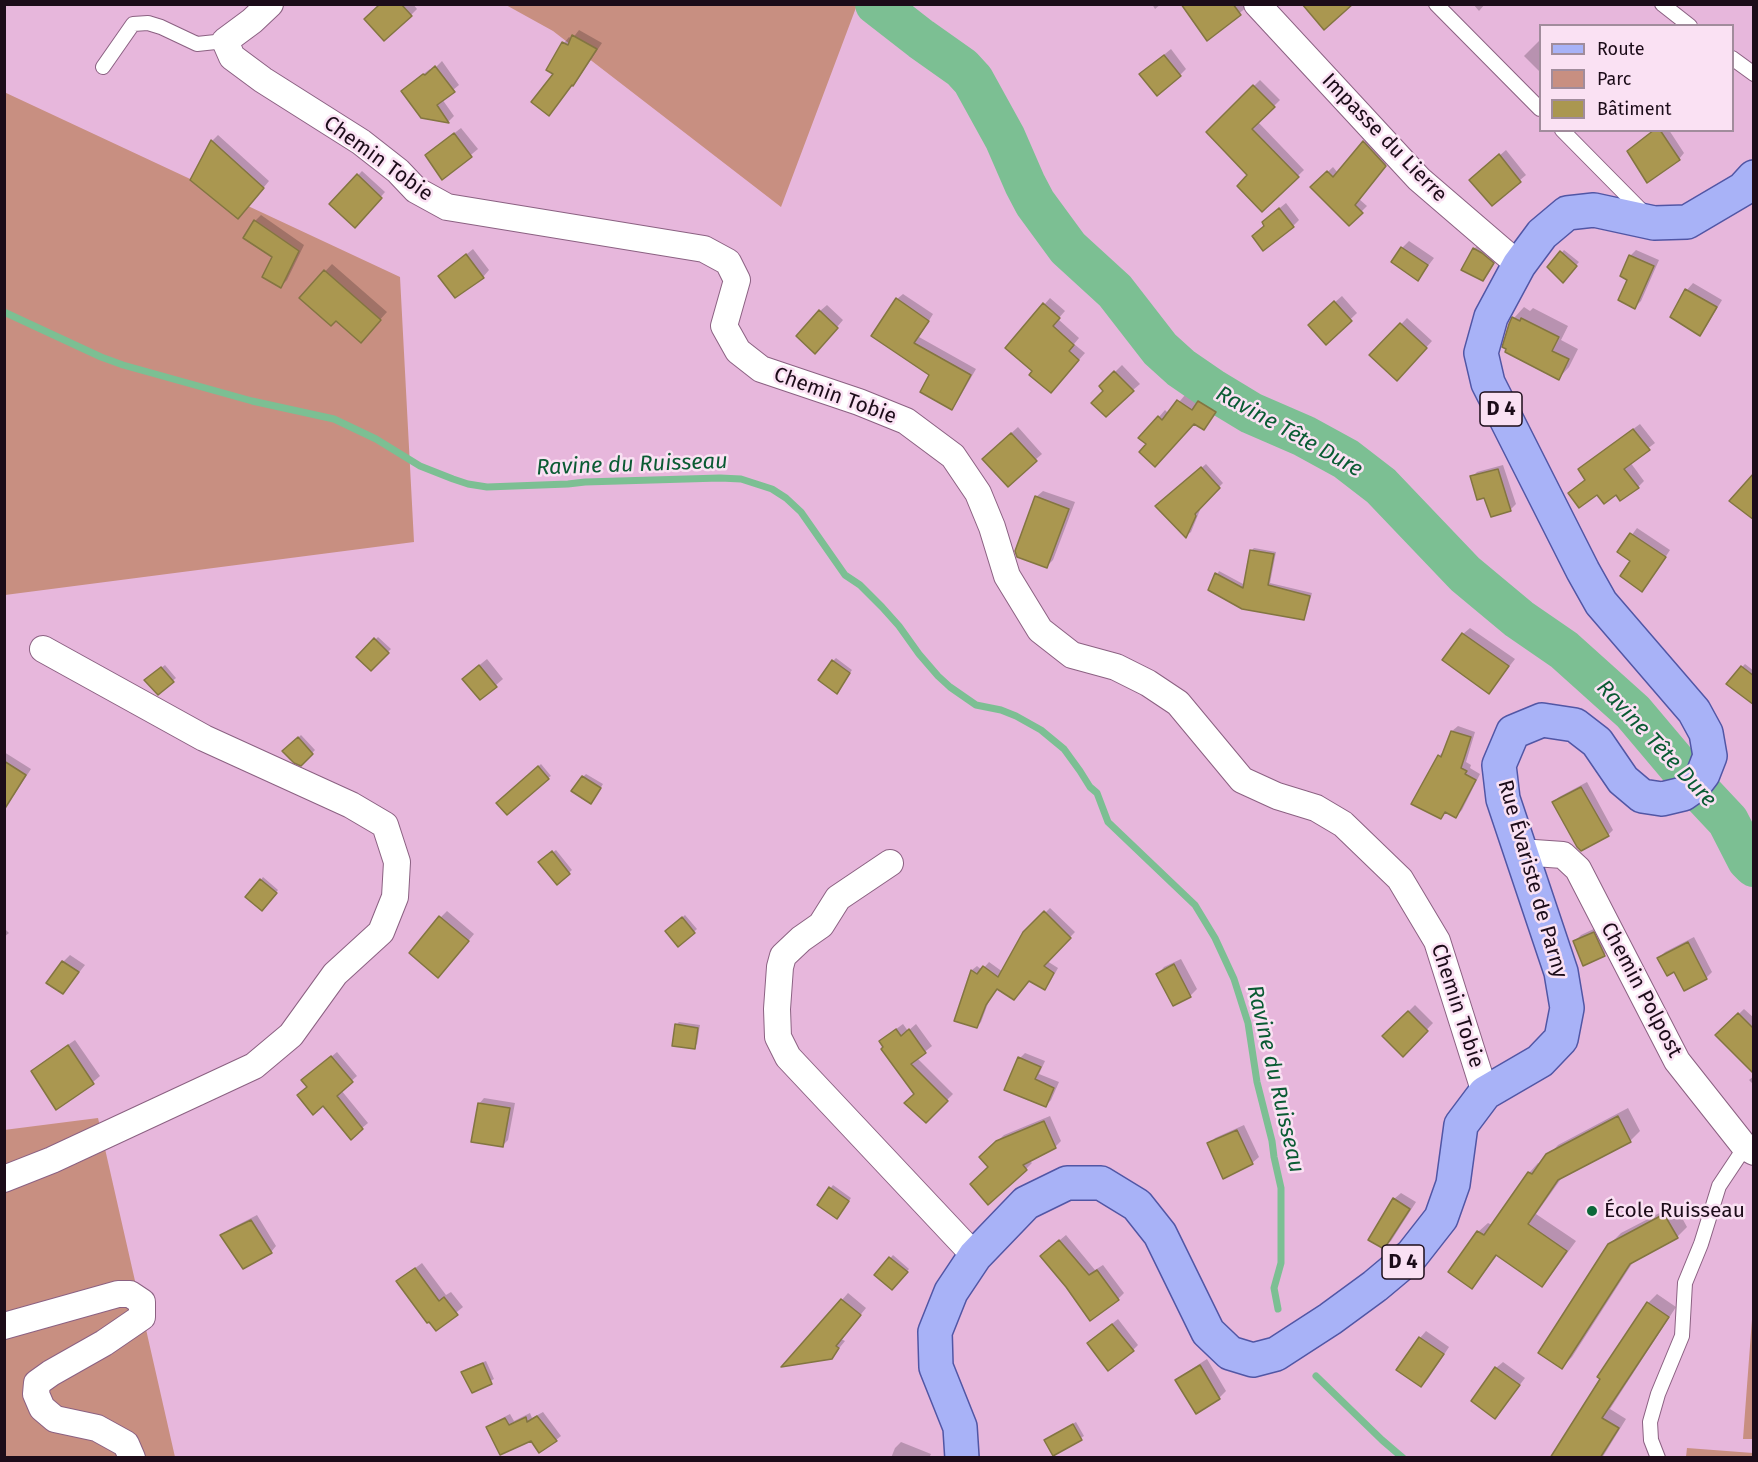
<!DOCTYPE html>
<meta charset="utf-8">
<style>
body{margin:0}
#map{position:relative;width:1758px;height:1462px;overflow:hidden;background:#e7b7dc;font-family:"Fira Sans",sans-serif}
canvas{display:block}
.frame{position:absolute;inset:0;border:6px solid #1c0c19;pointer-events:none}
.legend{position:absolute;left:1539px;top:24px;width:195px;height:108px;box-sizing:border-box;background:#fae1f3;border:2px solid #a18c9c;margin:0;padding:8px 10px;list-style:none;font-size:18px;color:#1c0c19}
.legend li{display:flex;align-items:center;gap:12px;height:30px}
.legend b{width:30px;border:2px solid #a18c9c}
</style>
<div id="map">
<canvas width="1758" height="1462"></canvas>
<div class="frame"></div>
<ul class="legend">
<li><b style="height:8px;background:#a8b2f7"></b>Route</li>
<li><b style="height:16px;background:#c88f81"></b>Parc</li>
<li><b style="height:16px;background:#aa9750"></b>Bâtiment</li>
</ul>
</div>
<script>
const c = document.querySelector('canvas').getContext('2d');
c.lineJoin = 'round';
function fill(path, color) { c.fillStyle = color; c.fill(path, 'evenodd'); }
const toPath = rows => new Path2D(rows.map(r => 'M' + r).join(''));
function strokePath(path, color, width, dash) { c.strokeStyle = color; c.lineWidth = width; c.lineCap = dash ? 'butt' : 'round'; c.setLineDash(dash || []); c.stroke(path); }
function label(font, color, halo, rows, align = 'center') {
  c.font = font + ' "Fira Sans",sans-serif'; c.lineWidth = 5; c.setLineDash([]); c.textBaseline = 'middle'; c.strokeStyle = halo; c.fillStyle = color; for (const [text, x, y, turn = 0] of rows) {
    c.save(); c.translate(x, y); c.rotate((+turn || 0) * Math.PI / 180); c.textAlign = isNaN(turn) ? turn : align; if (halo) c.strokeText(text, 0, 0); c.fillText(text, 0, 0); c.restore();
  }
}
fill(toPath([
 [506,5,857,5,781,207,553,31],
 [4,92,400,277,414,542,5,595],
 [98,1118,175,1457,5,1457,4,1130],
 [1753,1306,1753,1439,1743,1439],
 [1687,1448,1753,1453,1753,1457,1686,1457]
]), '#c88f81');
fill(toPath([
 [382,4,413,4,417,9,411,15],
 [1152,4,1161,4,1155,9],
 [1217,4,1245,4,1247,7,1207,39],
 [1473,4,1485,4,1479,11],
 [579,30,602,43,578,79,573,84,548,69,564,43,569,37,572,39],
 [1540,40,1540,72,1524,56],
 [1171,49,1186,69,1180,75,1148,68],
 [442,61,459,85,442,99,454,116,449,121,422,117,409,85,430,69,432,71],
 [1260,80,1280,100,1258,122,1304,170,1262,210,1249,175,1208,132],
 [461,128,478,149,443,178,434,149],
 [1654,130,1669,130,1684,153,1679,159,1629,151],
 [218,135,269,181,244,211,212,141],
 [1369,137,1390,159,1359,199,1367,206,1349,224,1312,187,1333,167,1338,173],
 [1506,150,1526,175,1492,204,1477,175],
 [362,171,385,192,355,226,331,204],
 [1286,203,1299,220,1293,226,1266,226,1270,216],
 [261,215,304,245,287,280,281,286,274,257,255,221],
 [1409,241,1434,258,1418,279,1402,248],
 [1479,244,1498,257,1488,274,1483,279,1474,249],
 [473,249,489,270,483,277,440,276],
 [1564,250,1579,262,1563,280,1549,267],
 [1636,250,1659,260,1641,301,1635,307,1629,279,1630,256],
 [332,264,387,312,367,334,337,319,301,298],
 [1693,283,1722,300,1706,327,1700,334,1687,290],
 [903,294,933,314,919,337,976,369,957,402,952,408,931,374,873,335,897,299],
 [1342,296,1357,313,1326,343,1316,319],
 [1050,298,1065,311,1058,319,1079,338,1074,344,1085,353,1057,385,1034,371,1007,348],
 [827,305,843,320,821,346,820,311],
 [1524,307,1530,311,1533,308,1568,326,1561,340,1578,349,1569,367,1559,378,1510,325,1514,318],
 [1407,318,1432,341,1397,379,1372,355],
 [1122,365,1140,384,1133,390,1105,391,1101,386],
 [1185,395,1198,403,1205,395,1221,406,1204,428,1194,422,1148,444,1159,417,1165,410,1169,414],
 [1640,424,1655,443,1630,462,1644,481,1638,487,1616,492,1587,479,1586,464],
 [1018,427,1042,454,1035,460,991,452],
 [1206,464,1223,483,1198,508,1200,510,1191,532,1186,536,1161,502],
 [1503,465,1516,504,1510,510,1485,497,1472,477,1477,472],
 [1043,491,1075,502,1053,560,1047,566,1036,497],
 [1637,528,1670,550,1648,584,1642,590,1632,561,1619,552],
 [1254,548,1276,552,1270,583,1312,593,1306,615,1303,618,1210,589,1219,571,1245,585,1251,551],
 [1470,628,1515,659,1489,692,1463,634],
 [378,637,391,649,371,669,358,657],
 [836,658,852,670,839,689,833,661],
 [487,659,503,679,481,698,471,672],
 [1745,664,1754,671,1754,690,1742,667],
 [165,665,176,678,158,693,149,677],
 [1458,726,1475,732,1466,762,1471,765,1470,768,1480,774,1462,810,1456,816,1447,811,1441,818,1439,756,1445,750,1452,731],
 [301,735,315,750,301,764,285,751],
 [4,752,31,769,14,795,9,800,4,798],
 [541,764,551,776,548,778,498,803],
 [586,774,603,784,594,799,583,777],
 [1587,782,1613,830,1608,835,1553,802,1559,797],
 [556,850,572,870,557,883,543,860],
 [263,877,278,890,264,907,261,880],
 [1050,908,1075,932,1047,961,1058,968,1049,984,1044,989,1029,979,998,988,990,998,981,1022,977,1027,956,1020,972,970,977,966,982,970,989,962,1003,972,1025,933],
 [447,911,474,934,444,970,441,917],
 [685,915,697,929,679,945,667,931],
 [1600,926,1611,948,1604,955,1575,941,1581,935],
 [4,928,9,933,4,937],
 [1694,937,1712,972,1706,978,1659,958,1665,952],
 [70,955,85,965,63,993,63,962],
 [1181,959,1197,989,1191,995,1174,1004,1158,974,1164,967],
 [1415,1005,1433,1023,1403,1055,1384,1036],
 [1744,1009,1754,1018,1754,1072,1717,1035],
 [679,1022,700,1025,697,1044,694,1047,676,1025],
 [903,1024,908,1031,916,1024,932,1046,917,1058,953,1094,926,1121,915,1094,888,1035],
 [75,1040,100,1076,93,1082,56,1108,32,1072,39,1065],
 [337,1052,357,1076,341,1090,368,1123,362,1128,309,1075],
 [1025,1053,1045,1061,1039,1074,1059,1082,1051,1100,1046,1106,1020,1058],
 [1754,1076,1754,1085,1749,1080],
 [484,1098,515,1103,508,1140,503,1145,479,1104],
 [1628,1108,1640,1131,1630,1141,1563,1176,1536,1214,1576,1241,1551,1275,1542,1285,1498,1254,1481,1277,1472,1287,1478,1232,1488,1223,1492,1225,1529,1173,1538,1163,1541,1164,1558,1145],
 [1050,1116,1061,1141,1055,1147,1029,1160,1032,1163,1026,1169,990,1167,981,1157,1004,1135],
 [1244,1125,1259,1157,1252,1163,1209,1144,1215,1138],
 [833,1185,851,1198,840,1214,819,1204],
 [1401,1193,1416,1202,1391,1241,1384,1247,1394,1199],
 [1675,1205,1687,1227,1677,1237,1635,1259,1572,1357,1562,1367,1610,1244,1621,1233],
 [257,1215,276,1246,271,1252,222,1236,228,1230],
 [1066,1235,1095,1270,1103,1265,1124,1293,1118,1299,1048,1250],
 [893,1255,909,1269,892,1288,876,1275],
 [422,1263,446,1295,451,1292,463,1307,436,1329,398,1281],
 [848,1293,866,1308,841,1339,845,1341,831,1358,842,1300],
 [1657,1294,1676,1307,1610,1409,1626,1419,1602,1458,1552,1458,1648,1303],
 [1118,1319,1138,1345,1133,1350,1094,1338],
 [1426,1331,1449,1347,1428,1379,1421,1385,1420,1338],
 [1207,1359,1226,1391,1219,1398,1177,1380,1184,1374],
 [486,1361,494,1379,472,1391,463,1372,466,1369],
 [1503,1362,1525,1378,1495,1417,1496,1368],
 [543,1412,561,1436,556,1440,531,1439,488,1428,493,1423,510,1414,514,1421,530,1413,532,1418],
 [1076,1422,1084,1436,1054,1454,1049,1438],
 [901,1442,931,1454,929,1458,891,1458,895,1448]
]), '#0003');
strokePath(toPath([
 [4,312,101,357,123,365,252,401,334,419,376,439,420,466,453,479,468,484,487,487,568,484,585,482,720,478,741,479,772,489,786,498,801,512,845,575,860,585,882,607,899,626,919,654,938,676,950,687,976,705,1001,710,1016,716,1041,730,1064,749,1080,771,1090,787,1097,793,1108,822,1195,905,1215,938,1234,979,1248,1023,1257,1082,1272,1141,1274,1157,1281,1188,1281,1263,1274,1288,1278,1309],
 [1316,1376,1382,1440,1403,1458]
]), '#7cbf93', 7);
strokePath(toPath([
 [876,4,921,39,962,68,973,80,1005,138,1025,184,1035,203,1068,248,1115,291,1160,349,1181,368,1213,390,1251,413,1304,436,1346,459,1381,486,1465,574,1519,619,1564,650,1633,712,1698,789,1728,821,1748,860,1754,866]
]), '#7cbf93', 42);
const building = toPath([
 [380,4,401,4,412,16,384,41,364,19,380,4],
 [1181,4,1233,4,1241,15,1207,41,1181,4],
 [1302,4,1353,4,1324,30,1302,4],
 [572,35,597,49,573,86,572,85,549,116,531,102,553,74,546,70,562,42,568,45,572,35],
 [1164,55,1181,76,1157,96,1139,74,1164,55],
 [435,66,455,92,437,105,449,123,421,118,401,91,423,74,425,75,435,66],
 [1253,85,1275,107,1252,129,1299,177,1262,212,1237,186,1247,175,1206,132,1253,85],
 [1654,130,1660,130,1680,160,1647,183,1627,151,1654,130],
 [454,133,472,157,442,180,425,155,454,133],
 [211,140,264,188,238,219,190,180,211,140],
 [1363,141,1386,166,1355,205,1363,213,1349,226,1310,187,1327,171,1333,177,1363,141],
 [1499,154,1521,182,1492,206,1469,180,1499,154],
 [357,174,382,198,355,228,329,204,357,174],
 [1279,208,1294,227,1263,251,1252,236,1264,226,1262,222,1279,208],
 [254,220,299,251,281,288,262,277,272,257,243,238,254,220],
 [1401,247,1428,265,1418,281,1391,262,1401,247],
 [1473,248,1482,253,1494,263,1483,281,1461,270,1473,248],
 [1560,251,1577,266,1563,283,1547,267,1560,251],
 [466,254,484,278,455,298,438,276,466,254],
 [1629,255,1654,266,1635,309,1618,300,1627,280,1620,276,1629,255],
 [324,270,381,320,361,343,336,321,331,326,299,298,324,270],
 [1685,289,1717,307,1700,336,1670,317,1685,289],
 [896,298,929,321,914,343,971,375,952,410,920,392,929,375,871,336,896,298],
 [1334,301,1352,321,1326,345,1308,325,1334,301],
 [1043,303,1060,318,1053,326,1074,345,1069,351,1079,360,1051,393,1029,375,1032,371,1005,348,1043,303],
 [819,310,838,328,815,354,796,336,819,310],
 [1512,317,1520,321,1521,318,1559,337,1552,351,1569,359,1559,380,1505,352,1506,349,1502,347,1509,324,1512,317],
 [1400,323,1427,348,1397,381,1369,355,1400,323],
 [1114,371,1134,391,1106,417,1091,403,1103,391,1099,386,1114,371],
 [1177,400,1192,410,1198,401,1216,412,1204,430,1194,424,1155,467,1139,452,1146,444,1138,438,1158,416,1162,420,1177,400],
 [1633,429,1650,450,1624,469,1639,488,1620,501,1616,495,1604,504,1597,495,1579,508,1568,493,1585,480,1578,469,1633,429],
 [1011,433,1037,461,1008,487,982,459,1011,433],
 [1201,467,1220,488,1195,514,1196,516,1186,538,1155,506,1201,467],
 [1498,469,1511,511,1491,517,1484,498,1477,500,1470,476,1498,469],
 [1754,473,1754,520,1729,501,1754,473],
 [1035,496,1069,509,1047,568,1017,557,1015,551,1035,496],
 [1630,533,1666,557,1642,592,1620,576,1630,561,1617,552,1630,533],
 [1250,550,1274,554,1268,585,1310,596,1304,620,1242,609,1208,590,1215,573,1243,588,1250,550],
 [1462,633,1509,666,1489,694,1442,660,1462,633],
 [374,638,389,653,371,671,356,657,374,638],
 [832,660,850,673,837,694,818,680,832,660],
 [479,665,497,687,480,700,462,679,479,665],
 [1741,666,1754,676,1754,705,1726,684,1741,666],
 [161,667,174,682,158,695,144,680,161,667],
 [1451,731,1471,737,1461,768,1467,771,1465,774,1476,780,1456,818,1445,812,1441,819,1411,804,1438,755,1441,757,1451,731],
 [298,737,313,754,301,766,294,763,282,751,298,737],
 [4,761,26,775,4,810,4,761],
 [538,766,549,779,507,815,496,803,538,766],
 [582,776,601,788,591,804,571,791,582,776],
 [1581,787,1609,836,1581,851,1577,847,1552,802,1581,787],
 [552,851,570,874,557,885,538,862,552,851],
 [260,879,277,893,262,911,245,897,260,879],
 [1044,911,1071,938,1044,966,1054,973,1045,990,1029,981,1014,1000,997,989,986,1005,977,1028,954,1021,971,970,977,974,983,966,998,977,1023,932,1044,911],
 [439,916,469,941,438,978,409,953,439,916],
 [682,917,695,933,678,947,665,931,682,917],
 [1594,932,1605,956,1583,966,1573,941,1594,932],
 [1688,942,1707,979,1684,991,1674,972,1667,976,1657,958,1688,942],
 [62,961,79,972,63,994,46,983,62,961],
 [1174,964,1191,997,1173,1006,1156,974,1174,964],
 [1408,1011,1428,1031,1403,1057,1382,1036,1408,1011],
 [1738,1013,1754,1029,1754,1074,1715,1035,1738,1013],
 [675,1024,698,1028,695,1049,672,1046,675,1024],
 [896,1029,901,1036,909,1029,926,1053,911,1064,948,1101,926,1123,904,1103,914,1094,881,1049,883,1047,879,1041,896,1029],
 [68,1045,94,1084,56,1110,31,1071,68,1045],
 [331,1056,353,1082,337,1096,363,1129,351,1140,323,1106,313,1115,297,1095,307,1087,301,1080,331,1056],
 [1018,1057,1041,1067,1035,1079,1054,1088,1046,1107,1004,1090,1018,1057],
 [478,1103,510,1108,503,1147,471,1142,478,1103],
 [1618,1116,1631,1142,1558,1180,1528,1224,1567,1251,1542,1287,1496,1255,1472,1289,1448,1272,1477,1231,1484,1235,1528,1172,1532,1174,1546,1154,1618,1116],
 [1044,1121,1056,1148,1023,1165,1027,1170,988,1205,970,1184,988,1167,979,1157,996,1141,1044,1121],
 [1237,1130,1253,1164,1223,1179,1207,1143,1237,1130],
 [829,1187,849,1201,837,1219,817,1205,829,1187],
 [1393,1198,1410,1209,1384,1249,1368,1240,1393,1198],
 [1664,1214,1678,1238,1630,1264,1562,1369,1538,1353,1608,1244,1664,1214],
 [251,1220,272,1253,243,1269,220,1235,251,1220],
 [1059,1240,1089,1275,1097,1270,1119,1300,1090,1321,1066,1287,1040,1256,1059,1240],
 [889,1257,908,1272,892,1290,874,1275,889,1257],
 [415,1268,439,1301,444,1297,458,1315,436,1331,429,1322,427,1323,396,1281,415,1268],
 [841,1299,861,1315,836,1346,839,1348,832,1359,781,1367,841,1299],
 [1647,1302,1669,1317,1602,1418,1619,1428,1600,1458,1550,1458,1600,1379,1597,1377,1647,1302],
 [1112,1324,1134,1351,1108,1371,1087,1343,1112,1324],
 [1419,1337,1444,1354,1421,1387,1396,1370,1419,1337],
 [483,1363,492,1384,472,1393,461,1372,483,1363],
 [1200,1365,1220,1399,1196,1414,1175,1380,1200,1365],
 [1495,1367,1520,1385,1495,1419,1471,1401,1495,1367],
 [537,1416,557,1441,539,1453,531,1441,500,1455,486,1427,505,1418,509,1425,526,1417,527,1422,537,1416],
 [1073,1424,1082,1440,1053,1456,1044,1440,1073,1424]
]);
fill(building, '#aa9750');
strokePath(building, '#837541', 1.5);
const service = toPath([
 [1436,4,1540,109],
 [1662,4,1690,26],
 [1732,58,1754,74],
 [103,67,133,24,148,23,161,27,197,44,225,41],
 [1562,130,1644,213],
 [1658,1458,1651,1440,1650,1422,1658,1394,1682,1336,1685,1283,1701,1244,1719,1186,1745,1147]
]);
const minor = toPath([
 [270,4,252,21,225,41,232,57,263,80,361,142,398,171,416,190,447,207,704,249,728,262,737,280,724,326,738,351,761,369,859,402,906,421,953,456,978,493,992,527,1007,576,1040,630,1072,655,1116,667,1148,683,1178,703,1242,780,1277,796,1316,808,1343,824,1400,879,1437,941,1485,1093],
 [1257,4,1419,179,1519,265],
 [1521,855,1534,853,1563,855,1578,869,1677,1061,1745,1147,1754,1152],
 [890,863,838,898,821,925,801,939,783,956,780,967,777,1009,778,1037,788,1057,975,1256],
 [4,1179,52,1160,254,1066,291,1035,335,974,381,932,395,897,397,862,385,825,351,805,204,738,43,649],
 [4,1326,118,1294,130,1294,142,1302,142,1317,104,1343,51,1373,37,1383,36,1394,42,1408,55,1419,97,1428,126,1444,132,1458]
]);
const primary = toPath([
 [962,1458,960,1427,936,1367,935,1332,951,1292,975,1256,1026,1203,1067,1183,1101,1183,1137,1205,1160,1234,1208,1332,1230,1353,1253,1360,1276,1354,1330,1319,1375,1286,1412,1255,1441,1218,1453,1184,1461,1125,1485,1093,1540,1061,1561,1039,1567,1008,1561,972,1503,799,1499,765,1513,732,1542,720,1575,725,1597,742,1623,780,1642,796,1662,799,1683,794,1693,787,1703,774,1710,756,1706,733,1694,711,1601,603,1583,571,1488,383,1481,353,1491,317,1519,265,1542,234,1567,213,1594,210,1654,223,1687,222,1743,189,1754,177]
]);
strokePath(service, '#8b6182', 16);
strokePath(minor, '#8b6182', 28);
strokePath(primary, '#5156a5', 36);
strokePath(service, '#fff', 14);
strokePath(minor, '#fff', 26);
strokePath(primary, '#a8b2f7', 33);
for (const [x, y, r, color] of [
 [1592,1211,6,"#0c6739"]
]) { const dot = new Path2D(); dot.arc(x, y, r, 0, 2 * Math.PI); c.fillStyle = color; c.fill(dot); strokePath(dot, '#fae1f3', 2); }
for (const [x, y, w] of [
 [1501,409,42],
 [1403,1262,42]
]) { const box = new Path2D(); box.roundRect(x - w / 2, y - 17, w, 34, 4.5); c.fillStyle = '#fae1f3'; c.fill(box); strokePath(box, '#1c0c19', 1.5); }
label('bold 20px', '#1c0c19', null, [
 ["D 4",1501,409],
 ["D 4",1403,1262]
]);
label('21px', '#1c0c19', '#fae1f3', [
 ["Impasse du Lierre",1384,138,46],
 ["Chemin Tobie",378,159,36],
 ["Chemin Tobie",835,396,20],
 ["Rue Évariste de Parny",1532,879,74],
 ["Chemin Polpost",1641,990,62],
 ["Chemin Tobie",1457,1006,72]
]);
label('21px', '#1c0c19', '#fae1f3', [
 ["École Ruisseau",1604,1211]
], 'left');
label('italic 22px', '#0a5b33', '#fae1f3', [
 ["Ravine Tête Dure",1289,432,29],
 ["Ravine du Ruisseau",632,465,-2],
 ["Ravine Tête Dure",1656,744,47],
 ["Ravine du Ruisseau",1275,1079,77]
]);
</script>
